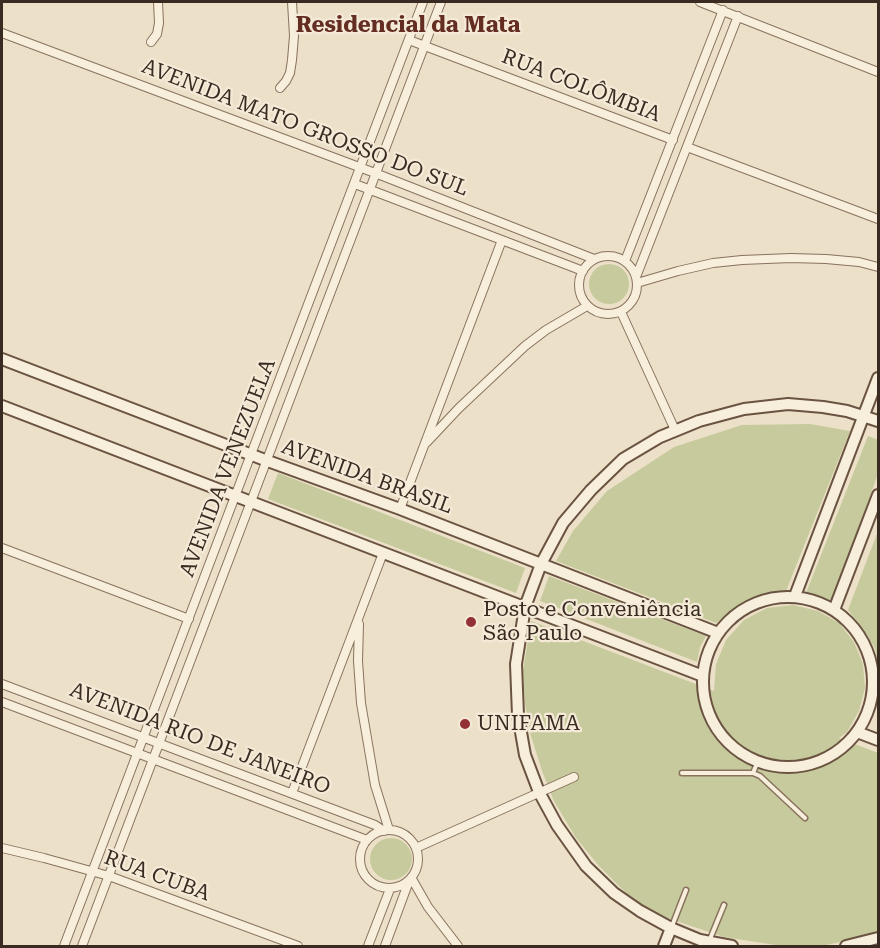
<!DOCTYPE html>
<meta charset="utf-8">
<style>
body{margin:0}
#map{position:relative;width:880px;height:948px;overflow:hidden;background:#ece0c8;font-family:"Roboto Serif",serif}
canvas{display:block}
.frame{position:absolute;inset:0;border:3px solid #392b21;pointer-events:none}
</style>
<div id="map">
<canvas width="880" height="948"></canvas>
<div class="frame"></div>
</div>
<script>
const c = document.querySelector('canvas').getContext('2d');
c.lineJoin = 'round';
function fill(path, color) { c.fillStyle = color; c.fill(path, 'evenodd'); }
const toPath = rows => new Path2D(rows.map(r => 'M' + r).join(''));
function strokePath(path, color, width, dash) { c.strokeStyle = color; c.lineWidth = width; c.lineCap = dash ? 'butt' : 'round'; c.setLineDash(dash || []); c.stroke(path); }
function label(font, color, halo, rows, align = 'center') {
  c.font = font + ' "Roboto Serif",serif'; c.lineWidth = 4.5; c.setLineDash([]); c.textBaseline = 'middle'; c.strokeStyle = halo; c.fillStyle = color; for (const [text, x, y, turn = 0] of rows) {
    c.save(); c.translate(x, y); c.rotate((+turn || 0) * Math.PI / 180); c.textAlign = isNaN(turn) ? turn : align; if (halo) c.strokeText(text, 0, 0); c.fillText(text, 0, 0); c.restore();
  }
}
fill(toPath([
 '589 284a20 20 0 1 1 40 0a20 20 0 1 1-40 0Z',
 [810,424,850,431,786,591,768,593,753,598,716,623,556,561,573,531,607,491,674,447,742,425],
 [868,436,878,440,878,474,831,603,817,595,806,593],
 [278,473,525,568,516,593,268,499],
 [878,531,878,665,875,649,867,634,848,610],
 [549,576,706,636,700,647,697,662,540,601],
 [793,605,818,611,839,623,854,642,863,664,865,688,859,711,847,732,839,738,878,753,878,931,861,938,821,946,782,946,724,937,658,915,629,896,599,866,576,838,554,801,542,771,531,736,525,704,523,671,531,621,714,691,716,664,726,640,744,620,767,608],
 '370 859a21 21 0 1 1 42 0a21 21 0 1 1-42 0Z'
]), '#c7ca9c');
const lane = toPath([
 [682,773,753,773,760,776,805,818],
 [753,773,758,761],
 [672,926,686,890],
 [710,939,724,905]
]);
const street = toPath([
 [700,2,878,72],
 [2,33,375,173,594,259],
 [409,40,673,140],
 [151,42,157,34,159,23,158,2],
 [280,88,286,81,290,73,292,60,294,36,292,2],
 [687,147,878,219],
 [355,184,583,271],
 '579 285a29 29 0 1 1 58 0a29 29 0 1 1-58 0Z',
 [625,261,723,10],
 [636,277,738,16],
 [637,283,678,271,713,263,742,260,791,258,826,259,859,262,878,267],
 [621,312,675,430],
 [427,442,459,408,525,346,546,330,587,306],
 [400,509,502,240],
 [2,548,189,619],
 [359,624,358,661,361,703,375,785,389,830],
 [2,684,375,825,384,831],
 [2,702,367,840],
 [292,793,383,553],
 '360 859a29 29 0 1 1 58 0a29 29 0 1 1-58 0Z',
 [2,848,44,858,109,876,298,946],
 [416,848,574,777],
 [412,879,428,907,458,946],
 [64,946,423,2],
 [82,946,441,2],
 [368,946,390,889],
 [385,946,409,881]
]);
const secondary = toPath([
 [2,359,265,460,400,509,718,633],
 [2,406,703,676],
 [795,596,878,378],
 '703 682a85 85 0 1 1 170 0a85 85 0 1 1-170 0Z',
 [834,610,878,495],
 [857,732,878,740],
 [664,946,671,928],
 [732,946,700,940,671,928,640,911,614,893,586,866,557,825,539,792,525,755,518,715,516,664,525,607,541,564,563,523,591,490,623,459,660,437,699,421,744,409,788,404,823,407,847,411,878,421],
 [846,946,878,938]
]);
strokePath(lane, '#88725e', 7);
strokePath(street, '#88725e', 10);
strokePath(secondary, '#6a5341', 14);
strokePath(lane, '#f7eedb', 4);
strokePath(street, '#f7eedb', 8);
strokePath(secondary, '#f7eedb', 10);
for (const [x, y, r, color] of [
 [471,622,6,"#943136"],
 [465,724,6,"#943136"]
]) { const dot = new Path2D(); dot.arc(x, y, r, 0, 2 * Math.PI); c.fillStyle = color; c.fill(dot); strokePath(dot, '#f4ead7', 2); }
label('21px', '#392b21', '#f4ead7', [
 ["RUA COLÔMBIA",581,86,21],
 ["AVENIDA MATO GROSSO DO SUL",305,128,21],
 ["AVENIDA VENEZUELA",228,468,-69],
 ["AVENIDA BRASIL",367,477,20],
 ["AVENIDA RIO DE JANEIRO",200,739,21],
 ["RUA CUBA",157,876,20]
]);
label('21px', '#392b21', '#f4ead7', [
 ["Posto e Conveniência",483,610],
 ["São Paulo",483,634],
 ["UNIFAMA",477,724]
], 'left');
label('bold 22px', '#632d22', '#f4ead7', [
 ["Residencial da Mata",408,26]
]);
</script>
